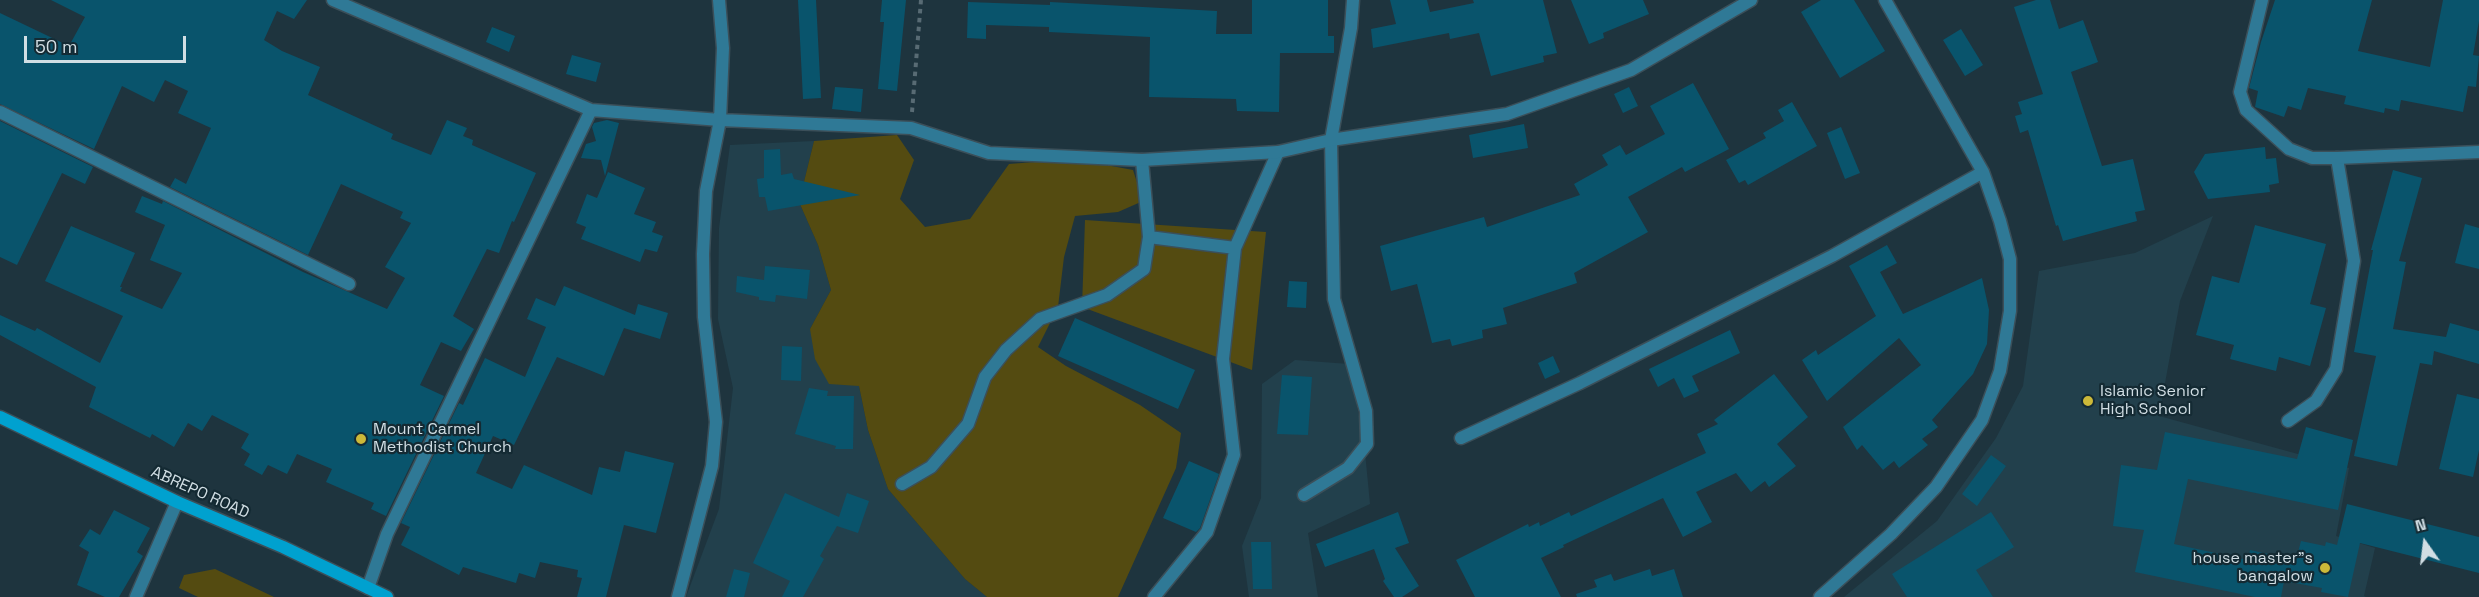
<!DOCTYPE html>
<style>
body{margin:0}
#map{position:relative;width:2479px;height:597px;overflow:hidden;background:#1e343e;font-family:"Space Grotesk",sans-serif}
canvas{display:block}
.north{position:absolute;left:2395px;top:513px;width:60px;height:60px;-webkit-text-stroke:4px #142a33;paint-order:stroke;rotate:346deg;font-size:16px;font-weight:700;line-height:24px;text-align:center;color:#d1dee4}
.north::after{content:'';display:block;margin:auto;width:21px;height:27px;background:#d1dee4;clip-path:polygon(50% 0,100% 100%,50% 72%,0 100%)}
.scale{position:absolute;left:24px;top:36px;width:162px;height:27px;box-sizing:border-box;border:3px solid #d1dee4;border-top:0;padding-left:8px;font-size:18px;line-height:21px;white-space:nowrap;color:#d1dee4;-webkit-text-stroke:4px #142a33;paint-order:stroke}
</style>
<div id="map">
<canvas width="2479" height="597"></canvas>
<div class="north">N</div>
<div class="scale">50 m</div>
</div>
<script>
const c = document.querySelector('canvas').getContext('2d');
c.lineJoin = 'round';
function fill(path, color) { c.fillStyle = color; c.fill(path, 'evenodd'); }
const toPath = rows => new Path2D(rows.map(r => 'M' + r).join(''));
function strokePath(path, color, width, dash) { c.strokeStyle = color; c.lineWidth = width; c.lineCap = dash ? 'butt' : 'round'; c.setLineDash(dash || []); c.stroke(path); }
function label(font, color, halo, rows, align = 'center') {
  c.font = font + ' "Space Grotesk",sans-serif'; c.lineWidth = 4.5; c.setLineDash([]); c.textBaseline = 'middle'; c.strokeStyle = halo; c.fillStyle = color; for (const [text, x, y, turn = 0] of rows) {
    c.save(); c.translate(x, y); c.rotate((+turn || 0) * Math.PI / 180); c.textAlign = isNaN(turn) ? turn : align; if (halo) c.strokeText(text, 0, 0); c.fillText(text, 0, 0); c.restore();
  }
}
fill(toPath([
 [814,141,799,202,818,245,831,290,810,329,859,386,868,430,888,489,965,579,987,597,686,597,719,509,733,388,718,319,719,228,730,145],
 [2213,216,2180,301,2159,416,2349,468,2336,536,2375,548,2364,596,2366,597,1844,597,1937,521,1996,438,2023,386,2039,271,2135,253],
 [1295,360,1349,364,1364,442,1370,504,1308,533,1318,597,1249,597,1242,546,1261,498,1262,384]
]), '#22404c');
fill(toPath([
 [897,135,914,160,900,199,925,227,970,219,1009,164,1074,159,1133,170,1143,201,1118,212,1075,216,1064,257,1058,307,1038,347,1066,366,1140,405,1181,433,1176,468,1118,597,987,597,965,579,888,489,868,430,859,386,829,384,815,359,810,329,831,290,818,245,799,202,814,141],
 [1085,220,1266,232,1252,370,1082,307],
 [215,569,274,597,198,597,179,588,184,575]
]), '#544b11');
fill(toPath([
 [51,0,307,0,294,19,277,11,264,40,282,51,320,67,308,95,393,134,391,139,431,155,447,120,467,128,463,136,473,140,472,145,536,173,514,222,512,221,499,253,487,249,453,316,474,329,461,351,441,342,420,385,444,396,386,516,371,509,374,503,326,482,332,469,297,454,287,474,268,465,262,475,244,465,250,454,241,448,249,434,212,415,202,431,188,423,174,447,152,434,150,438,89,407,96,387,0,335,0,315,35,331,37,328,100,363,123,316,45,281,71,226,135,253,120,287,122,287,120,291,162,309,182,273,150,260,165,225,135,212,142,196,162,204,163,201,303,272,387,309,405,278,385,267,411,223,400,218,403,212,341,184,308,255,170,187,175,178,186,184,211,128,178,113,188,91,165,80,154,102,122,86,94,149,0,104,0,13,69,46,85,17],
 [798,0,816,0,821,98,803,99],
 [882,0,906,0,897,91,878,89,884,22,880,22],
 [1252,0,1328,0,1328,36,1334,36,1334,53,1280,53,1279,112,1237,111,1236,99,1149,97,1150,37,1049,32,1049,27,986,25,986,39,967,38,968,2,1050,5,1050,2,1217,11,1216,34,1252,34],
 [1390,0,1427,0,1430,12,1474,3,1473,0,1543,0,1557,53,1543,56,1544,62,1491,76,1479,33,1450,39,1449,33,1373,48,1371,29,1396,24],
 [1571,0,1643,0,1649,14,1603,33,1604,38,1589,44],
 [1821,0,1854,0,1885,51,1840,78,1801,12],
 [2036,0,2050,0,2059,29,2083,20,2098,62,2071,72,2102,166,2133,159,2145,210,2135,212,2137,221,2063,241,2058,225,2056,226,2028,130,2020,133,2015,116,2022,114,2018,102,2043,94,2014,7],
 [2275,0,2372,0,2358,51,2430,67,2443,0,2479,0,2479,21,2473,55,2479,56,2476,87,2468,86,2463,112,2401,100,2399,111,2385,108,2384,113,2344,104,2346,96,2308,88,2301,110,2288,106,2284,117,2255,107,2258,91,2249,88,2261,42],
 [492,27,515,36,509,52,486,42],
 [1961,29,1983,65,1965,76,1943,40],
 [572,55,601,63,596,82,566,74],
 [1693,83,1729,149,1685,172,1682,167,1628,197,1648,232,1574,273,1577,283,1503,308,1507,324,1482,330,1483,338,1452,346,1450,339,1432,343,1417,284,1391,291,1380,246,1484,217,1487,227,1580,195,1574,184,1608,165,1602,155,1620,145,1626,155,1665,134,1650,106],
 [835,87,863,89,861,112,832,109],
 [1629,87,1638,106,1623,113,1614,94],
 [1792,102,1817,146,1748,185,1745,180,1739,183,1726,160,1766,138,1763,133,1784,121,1778,110],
 [607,120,619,123,605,176,601,160,581,158,586,144,596,141,592,127,594,123],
 [0,121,93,167,85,184,62,173,17,265,0,257],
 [1524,124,1528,148,1473,158,1469,135],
 [1841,127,1860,173,1845,179,1827,133],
 [2265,147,2266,159,2276,158,2279,183,2269,185,2270,192,2208,199,2194,172,2205,154],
 [780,149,781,175,792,173,794,179,860,195,768,211,765,197,759,197,757,179,764,178,764,150],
 [2393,170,2422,178,2399,261,2406,262,2393,329,2446,337,2450,323,2479,331,2479,364,2434,351,2432,365,2420,363,2397,466,2354,456,2376,356,2354,352,2373,250,2371,250],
 [608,172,645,188,634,214,656,222,652,232,663,236,657,252,645,249,640,262,581,239,586,227,576,223,587,194,597,198],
 [2465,224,2479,228,2479,269,2455,263],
 [2255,225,2326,244,2310,304,2326,308,2310,366,2279,357,2276,371,2230,359,2234,345,2196,335,2212,276,2239,283],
 [1887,245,1897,263,1880,272,1903,314,1982,278,1989,310,1987,344,1973,374,1932,420,1938,427,1922,439,1928,445,1899,468,1894,461,1883,470,1862,445,1857,450,1843,427,1921,365,1899,338,1827,401,1802,360,1816,350,1818,355,1876,316,1849,266],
 [765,266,810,270,807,299,776,295,775,302,759,300,759,297,736,292,737,276,764,280],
 [1289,281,1307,282,1306,308,1287,307],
 [564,286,635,315,638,304,668,313,660,339,624,328,604,376,557,357,514,445,493,436,476,473,512,489,524,465,592,495,599,467,620,472,625,451,674,463,656,533,624,525,606,597,577,597,582,578,577,577,578,570,540,562,535,578,519,573,516,583,463,567,459,575,401,545,410,527,401,523,459,403,463,405,485,358,525,377,546,327,527,319,536,298,555,306],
 [1075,318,1195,370,1178,409,1058,356],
 [1730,330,1740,353,1692,376,1699,391,1684,398,1674,378,1658,387,1649,369],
 [782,346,802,347,801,381,781,380],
 [1553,356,1560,372,1545,379,1538,363],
 [1774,374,1808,417,1777,444,1796,466,1769,487,1765,481,1751,492,1736,473,1696,492,1712,522,1683,537,1663,498,1563,545,1564,547,1541,558,1561,597,1475,597,1456,560,1528,524,1529,527,1539,522,1540,526,1569,512,1571,516,1706,453,1697,434,1718,424,1714,420],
 [1282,375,1312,377,1308,435,1277,434],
 [809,388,828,391,827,396,854,396,853,449,835,449,836,446,795,434],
 [2457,394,2479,399,2479,450,2473,477,2439,469],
 [2306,427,2353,440,2338,510,2188,479,2174,544,2248,560,2250,550,2296,560,2301,541,2325,546,2326,542,2337,545,2347,504,2479,537,2479,573,2360,543,2348,597,2321,592,2322,588,2284,581,2281,597,2255,597,2135,572,2144,530,2113,526,2121,465,2157,470,2165,432,2297,459],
 [1991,455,2006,466,1977,506,1962,494],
 [1189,461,1219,474,1200,528,1196,532,1163,518],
 [785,493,839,517,847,493,869,501,858,533,837,526,820,556,824,559,803,597,782,597,790,581,753,563],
 [114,510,150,528,137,552,143,556,119,597,105,597,77,585,89,552,79,546,90,529,100,535],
 [1398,512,1409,543,1395,548,1419,586,1402,597,1394,597,1383,581,1385,579,1374,549,1325,567,1316,544],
 [1991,512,2014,547,1976,570,1993,597,1907,597,1892,574],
 [1251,542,1271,542,1272,589,1253,589],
 [734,569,750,573,744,597,726,597],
 [1650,569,1652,576,1674,569,1683,597,1577,597,1576,594,1597,587,1594,580,1611,574,1614,581]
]), '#09546c');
const lane = toPath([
 [1149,237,1235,248],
 [2288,421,2316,401,2336,369,2354,261,2337,158],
 [902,484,931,467,968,424,985,377,1006,350,1040,319,1107,295,1144,269,1149,237,1142,160],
 [1304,495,1348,468,1367,444,1366,411,1334,299,1331,140],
 [1154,597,1207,532,1234,455,1223,359,1235,248,1278,152]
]);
const street = toPath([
 [333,0,591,110,720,120,911,128,989,153,1142,160,1278,152,1331,140,1507,114,1631,70,1751,0],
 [2262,0,2240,92,2246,110,2289,149,2312,158,2337,158,2479,152],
 [0,112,349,284],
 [1331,140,1351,28,1353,0],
 [1461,438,1580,383,1832,256,1983,172],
 [368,588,387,534,591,110],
 [136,597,177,502],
 [678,597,712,466,716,422,704,317,703,254,706,191,720,120,723,48,719,0],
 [1820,597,1891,534,1936,487,1982,420,2000,371,2010,311,2010,259,2000,221,1983,172,1885,0]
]);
const secondary = toPath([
 [0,417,177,502,283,547,387,597]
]);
strokePath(lane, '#3b4f59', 15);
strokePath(street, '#3b4f59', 15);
strokePath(secondary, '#3b4f59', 15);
strokePath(toPath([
 [912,112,921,0]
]), '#586b74', 4, [4.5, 4.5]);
strokePath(lane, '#2f7996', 12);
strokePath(street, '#2f7996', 12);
strokePath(secondary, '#00a1cf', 12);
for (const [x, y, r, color] of [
 [2088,401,6,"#ccb939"],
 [361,439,6,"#ccb939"],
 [2325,568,6,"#ccb939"]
]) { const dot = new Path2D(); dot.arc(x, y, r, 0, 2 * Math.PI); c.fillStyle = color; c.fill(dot); strokePath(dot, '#142a33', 2); }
label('16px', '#d1dee4', '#142a33', [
 ["Islamic Senior",2100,392],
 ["High School",2100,410],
 ["Mount Carmel",373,430],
 ["Methodist Church",373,448],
 ["house master\"s",2313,559,"right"],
 ["bangalow",2313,577,"right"]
], 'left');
label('16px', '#d1dee4', '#142a33', [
 ["ABREPO ROAD",200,493,24]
]);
</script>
